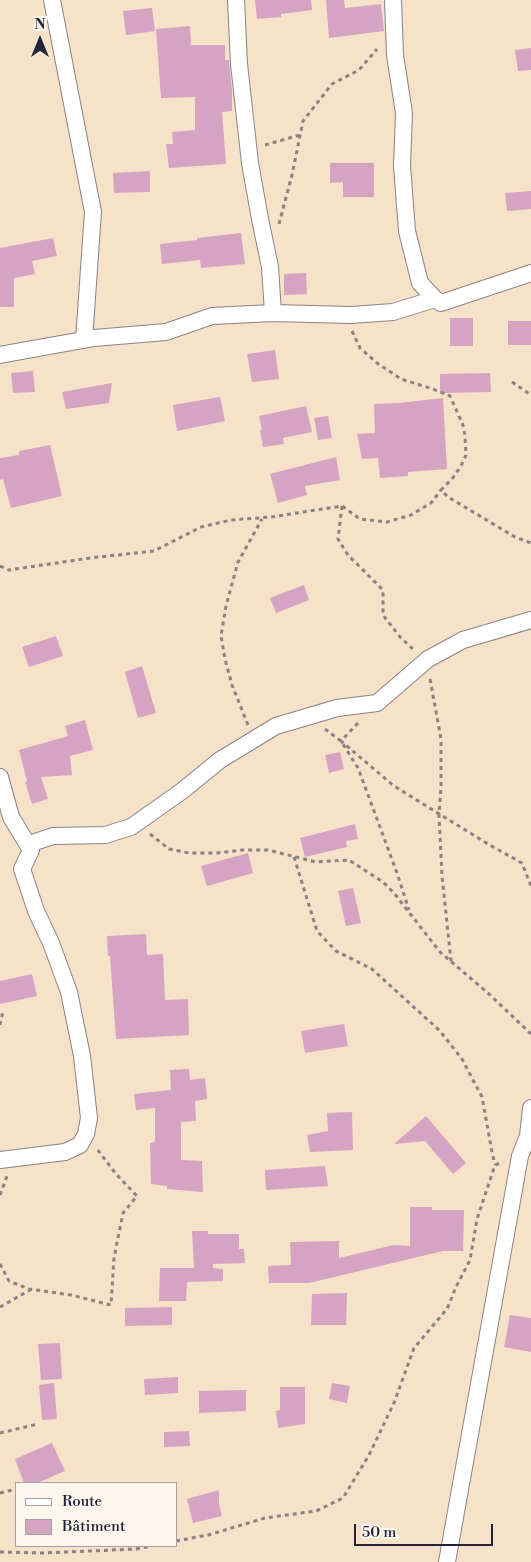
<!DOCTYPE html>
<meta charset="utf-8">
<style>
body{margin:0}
#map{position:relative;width:531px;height:1562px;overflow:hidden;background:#f6e1c9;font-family:"Libre Bodoni",serif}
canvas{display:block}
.legend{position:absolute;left:15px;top:1482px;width:162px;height:65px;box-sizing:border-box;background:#fbf7ec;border:1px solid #a4a2a5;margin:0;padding:6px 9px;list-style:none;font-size:15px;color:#22223b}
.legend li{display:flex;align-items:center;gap:10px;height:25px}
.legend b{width:25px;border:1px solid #a4a2a5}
.north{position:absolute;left:15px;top:15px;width:50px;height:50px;-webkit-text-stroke:4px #fbf7ec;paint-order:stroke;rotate:0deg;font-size:14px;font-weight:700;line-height:20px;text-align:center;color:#22223b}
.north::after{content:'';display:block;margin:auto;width:18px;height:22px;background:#22223b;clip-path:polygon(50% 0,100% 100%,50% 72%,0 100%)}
.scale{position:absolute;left:354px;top:1524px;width:139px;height:22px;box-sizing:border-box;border:2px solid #22223b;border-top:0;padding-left:6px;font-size:15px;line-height:18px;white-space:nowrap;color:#22223b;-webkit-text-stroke:4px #fbf7ec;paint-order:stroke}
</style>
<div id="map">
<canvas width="531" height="1562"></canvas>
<ul class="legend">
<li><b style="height:6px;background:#fff"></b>Route</li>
<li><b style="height:14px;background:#d5a4c3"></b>Bâtiment</li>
</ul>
<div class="north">N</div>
<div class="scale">50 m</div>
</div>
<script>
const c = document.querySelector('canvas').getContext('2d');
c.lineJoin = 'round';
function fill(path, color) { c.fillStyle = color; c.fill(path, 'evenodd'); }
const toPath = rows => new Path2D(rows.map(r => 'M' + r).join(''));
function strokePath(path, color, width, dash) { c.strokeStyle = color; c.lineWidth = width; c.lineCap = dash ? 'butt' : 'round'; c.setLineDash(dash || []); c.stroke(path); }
fill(toPath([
 [255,0,311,0,312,10,281,14,281,17,257,19],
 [326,0,344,0,345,8,381,4,384,31,329,38],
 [152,8,155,31,126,35,123,11],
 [190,26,191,45,225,45,225,60,229,60,232,91,232,111,222,112,226,164,169,168,166,144,173,144,172,132,195,130,195,97,161,98,156,29],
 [531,48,531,70,518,71,515,50],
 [330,163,374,163,374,197,343,197,343,182,330,183],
 [150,171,150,192,114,193,113,173],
 [531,191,531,209,507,211,505,193],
 [241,233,245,264,201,268,200,260,162,264,160,244,197,240,197,238],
 [53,238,57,256,32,261,35,274,14,278,14,307,0,307,0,248],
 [306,273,307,294,284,295,284,274],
 [450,318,473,318,473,346,450,346],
 [508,321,531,321,531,345,508,345],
 [275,350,279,379,252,382,247,354],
 [33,371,35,392,13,393,11,373],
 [490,373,491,392,440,393,440,374],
 [112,383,109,403,66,409,62,392],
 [220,397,225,421,177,431,173,405],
 [443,398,447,469,408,472,408,476,380,478,378,458,362,459,357,434,375,433,374,404,399,403],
 [306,406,312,432,283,438,284,444,263,447,260,430,262,430,259,416],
 [328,416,332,438,318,440,314,418],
 [50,445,62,496,11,508,3,479,0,480,0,458,19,455,19,451],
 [336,457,340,480,305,486,307,495,278,503,270,474],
 [304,585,309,600,276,613,270,598],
 [56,636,63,656,29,667,22,647],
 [142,666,156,713,138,718,125,672],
 [85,720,93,750,70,756,72,775,41,777,48,799,32,804,25,782,27,781,19,750,68,736,65,726],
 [340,752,344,769,329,773,325,755],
 [355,824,358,839,346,841,347,847,305,857,300,838],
 [248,853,253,873,207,886,201,866],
 [353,888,361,923,346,926,338,891],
 [146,934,147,955,163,954,165,1000,188,999,189,1035,116,1039,111,970,110,956,108,956,107,936],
 [32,974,37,996,0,1004,0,981],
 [344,1024,348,1046,305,1053,301,1031],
 [189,1069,190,1080,205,1078,207,1099,195,1101,196,1121,181,1122,181,1160,202,1161,203,1192,167,1189,167,1186,151,1184,150,1143,155,1142,155,1108,136,1110,134,1094,171,1090,170,1070],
 [352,1112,353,1150,310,1152,307,1135,328,1131,327,1113],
 [426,1116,466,1163,453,1174,425,1141,394,1144],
 [325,1166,328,1186,266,1190,265,1170],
 [410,1207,432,1207,432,1210,464,1210,463,1251,443,1251,309,1283,269,1283,268,1266,291,1265,290,1242,339,1241,339,1258,394,1245,410,1246],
 [192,1231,208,1231,208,1234,239,1234,239,1249,244,1249,245,1263,213,1264,213,1268,223,1269,223,1281,187,1282,186,1301,159,1301,160,1268,194,1268],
 [347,1293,346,1325,311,1325,312,1294],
 [172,1307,172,1325,125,1326,125,1308],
 [510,1315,531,1318,531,1352,504,1347],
 [60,1343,62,1379,41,1380,38,1344],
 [178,1377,178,1393,145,1395,144,1379],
 [54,1383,57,1419,42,1420,39,1385],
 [332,1383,350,1386,347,1403,329,1399],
 [280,1387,305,1387,305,1424,278,1428,276,1411,280,1410],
 [246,1390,246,1411,199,1413,199,1391],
 [189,1431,190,1446,164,1447,164,1432],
 [52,1443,65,1471,37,1483,24,1483,15,1459],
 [219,1490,219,1504,222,1516,193,1523,187,1499]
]), '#d5a4c3');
const street = toPath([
 [52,0,93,212,84,340],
 [236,0,239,64,250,163,260,219,270,267,273,313],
 [393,0,395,55,404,113,402,166,407,231,420,283,435,299],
 [0,355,94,338,166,332,212,316,273,313,351,315,393,312,435,299,441,303,531,273],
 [0,777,11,817,31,850,22,869,36,911,51,943,69,992,82,1056,89,1118,86,1134,80,1145,65,1152,0,1160],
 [31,850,29,844,53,836,105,835,131,827,182,791,220,760,276,726,337,708,377,703,428,659,463,640,531,620],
 [447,1562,520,1156,528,1136,531,1108]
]);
strokePath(street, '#8c8282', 18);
strokePath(toPath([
 [265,145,300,135],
 [279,224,292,175,303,121,332,84,359,70,377,49],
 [352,331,360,348,377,363,401,379,433,389,450,396,463,425,465,436,466,455,461,466,452,479,441,490,448,497,515,537,531,543],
 [512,382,531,395],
 [342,506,338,539,348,555,383,590,383,615,400,637,414,650],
 [0,566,9,570,90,558,154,551,201,527,231,520,271,517,342,506,360,519,387,522,411,515,431,503,441,490],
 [430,679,441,739,441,787,439,815,442,876,451,961],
 [358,723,341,741,394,786,488,844,522,863,531,886],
 [248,725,232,685,225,659,221,636,226,606,238,562,262,519],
 [325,729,341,741,358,768,397,873,409,910],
 [150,834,169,849,189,853,217,853,242,850,268,850,316,862,349,860,383,882,394,893,440,952,489,994,531,1034],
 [294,857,317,931,336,951,372,969,440,1031,462,1059,482,1097,492,1152,495,1165],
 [0,1025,3,1011],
 [0,1195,7,1176],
 [0,1264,9,1281,29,1289,71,1295,111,1305,114,1258,123,1213,137,1196,116,1174,97,1149],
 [0,1307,30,1290],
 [0,1433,38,1424],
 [0,1493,16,1489],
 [176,1541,208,1535,265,1518,316,1511,343,1498,369,1455,394,1403,414,1348,447,1309,456,1287,470,1260,477,1219,495,1165,503,1162],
 [0,1552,43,1553,136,1549,152,1546]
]), '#8c8282', 3, [4, 4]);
strokePath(street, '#fff', 16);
</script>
